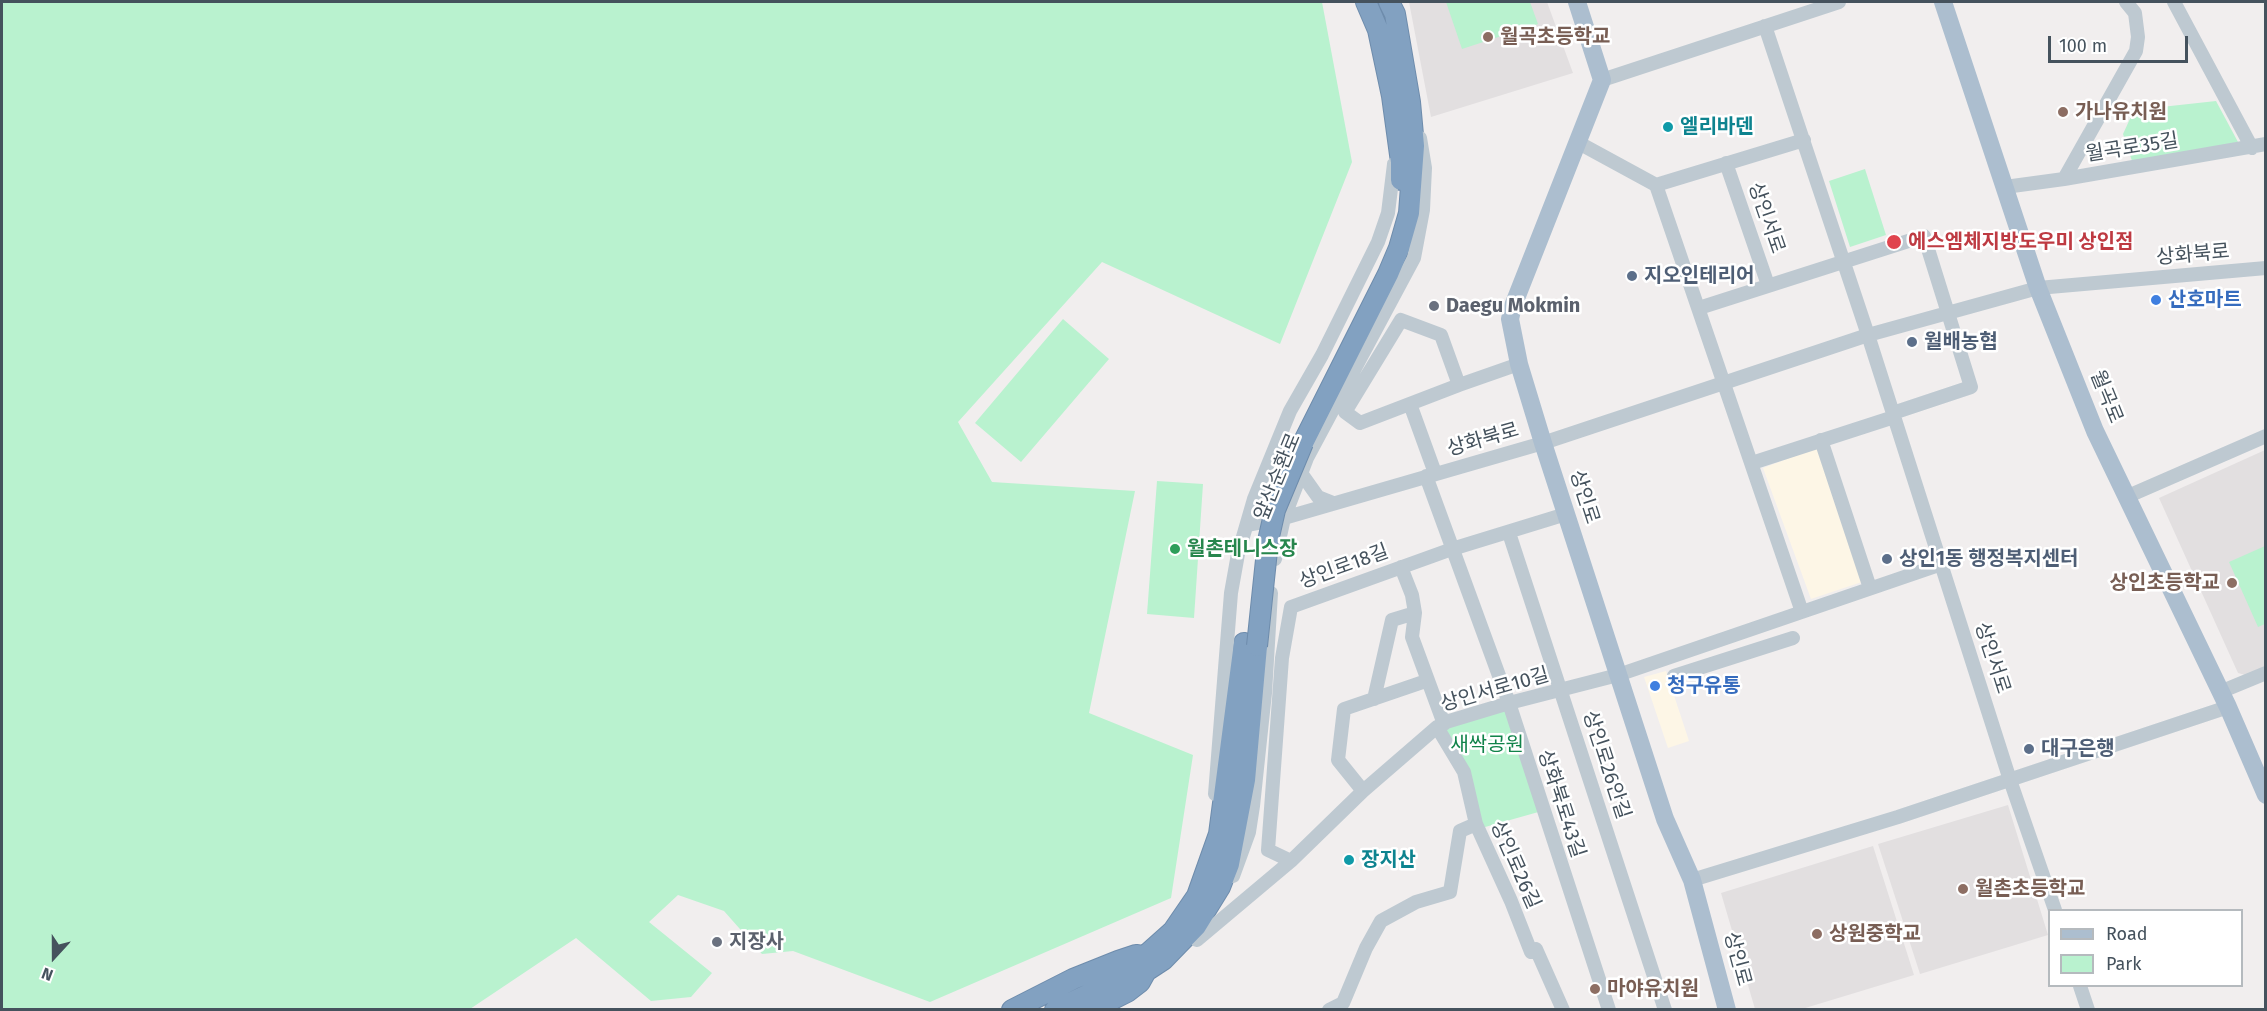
<!DOCTYPE html>
<meta charset="utf-8">
<style>
body{margin:0}
#map{position:relative;width:2267px;height:1011px;overflow:hidden;background:#f1eeee;font-family:"Fira Sans",sans-serif}
canvas{display:block}
.frame{position:absolute;inset:0;border:3px solid #45525d;pointer-events:none}
.legend{position:absolute;left:2048px;top:909px;width:195px;height:78px;box-sizing:border-box;background:#fff;border:2px solid #b5babe;margin:0;padding:8px 10px;list-style:none;font-size:18px;color:#45525d}
.legend li{display:flex;align-items:center;gap:12px;height:30px}
.legend b{width:30px;border:2px solid #b5babe}
.north{position:absolute;left:24px;top:927px;width:60px;height:60px;-webkit-text-stroke:4px #fff;paint-order:stroke;rotate:201deg;font-size:16px;font-weight:700;line-height:24px;text-align:center;color:#45525d}
.north::after{content:'';display:block;margin:auto;width:21px;height:27px;background:#45525d;clip-path:polygon(50% 0,100% 100%,50% 72%,0 100%)}
.scale{position:absolute;left:2048px;top:36px;width:140px;height:27px;box-sizing:border-box;border:3px solid #45525d;border-top:0;padding-left:8px;font-size:18px;line-height:21px;white-space:nowrap;color:#45525d;-webkit-text-stroke:4px #fff;paint-order:stroke}
</style>
<div id="map">
<canvas width="2267" height="1011"></canvas>
<div class="frame"></div>
<ul class="legend">
<li><b style="height:8px;background:#acbecf"></b>Road</li>
<li><b style="height:16px;background:#b9f2cf"></b>Park</li>
</ul>
<div class="north">N</div>
<div class="scale">100 m</div>
</div>
<script>
const c = document.querySelector('canvas').getContext('2d');
c.lineJoin = 'round';
function fill(path, color) { c.fillStyle = color; c.fill(path, 'evenodd'); }
const toPath = rows => new Path2D(rows.map(r => 'M' + r).join(''));
function strokePath(path, color, width, dash) { c.strokeStyle = color; c.lineWidth = width; c.lineCap = dash ? 'butt' : 'round'; c.setLineDash(dash || []); c.stroke(path); }
function label(font, color, halo, rows, align = 'center') {
  c.font = font + ' "Fira Sans","Noto Sans KR",sans-serif'; c.lineWidth = 5; c.setLineDash([]); c.textBaseline = 'middle'; c.strokeStyle = halo; c.fillStyle = color; for (const [text, x, y, turn = 0] of rows) {
    c.save(); c.translate(x, y); c.rotate((+turn || 0) * Math.PI / 180); c.textAlign = isNaN(turn) ? turn : align; if (halo) c.strokeText(text, 0, 0); c.fillText(text, 0, 0); c.restore();
  }
}
fill(toPath([
 [1819,447,1862,582,1811,599,1763,468],
 [1666,671,1689,741,1668,748,1644,677]
]), '#fdf6e6');
fill(toPath([
 [1409,2,1547,2,1573,73,1431,117],
 [2265,450,2265,669,2249,676,2238,673,2159,498],
 [2008,805,2048,935,1920,974,1878,844],
 [1873,846,1914,975,1802,1009,1755,1009,1721,893]
]), '#e2dfe0');
fill(toPath([
 [2,2,1322,2,1352,162,1280,344,1102,262,958,422,992,482,1135,491,1089,713,1193,755,1171,898,930,1002,793,951,762,954,724,911,678,895,649,922,712,973,691,997,651,1001,576,938,470,1009,2,1009],
 [1446,2,1530,2,1538,24,1462,49],
 [2216,101,2238,142,2134,167,2123,134,2134,110],
 [1865,169,1886,235,1850,247,1829,181],
 [1063,319,1109,359,1021,462,975,423],
 [1157,481,1203,484,1194,618,1147,614],
 [2265,546,2265,624,2258,627,2229,562],
 [1509,703,1542,811,1478,829,1464,772,1437,727]
]), '#b9f2cf');
const highway = toPath([
 [1366,2,1378,30,1392,96,1401,162,1401,180],
 [1303,443,1388,274,1399,248,1409,213,1414,146,1410,102,1395,14,1389,2],
 [1134,979,1163,960,1196,926,1220,887,1229,864,1245,780,1257,646],
 [1012,1010,1073,979,1118,961,1136,955,1143,956],
 [1055,1010,1106,986,1136,964,1173,931,1197,896,1219,834,1244,643],
 [1091,1010,1127,992,1140,982,1145,973]
]);
strokePath(highway, '#6e8cac', 22);
strokePath(toPath([
 [2174,2,2252,148],
 [1765,26,1868,335,2010,780,2055,910],
 [1602,80,1839,2],
 [1577,142,1656,185,1802,612],
 [1726,163,1768,285],
 [2064,179,2136,51,2138,37,2135,13,2126,2],
 [1656,185,1804,140],
 [2005,187,2064,179,2266,144],
 [1699,308,1924,236,1971,387,1893,413],
 [1459,385,1360,423,1345,412,1401,320,1441,335,1459,385,1519,364],
 [1410,404,1435,473],
 [1821,440,1870,588],
 [1752,463,1894,417],
 [1301,473,1318,497,1333,503],
 [1426,476,1509,703,1609,1010],
 [2126,497,2266,436],
 [1248,525,1284,518,1543,443,1868,335,2038,288,2266,268],
 [1509,533,1665,1010],
 [1275,559,1284,518,1307,458,1414,258,1423,210,1425,168,1420,138],
 [1401,567,1412,595,1415,613,1412,637,1444,724],
 [1674,676,1793,638],
 [2220,692,2266,673],
 [1374,699,1392,620,1415,613],
 [1437,727,1464,772,1476,824,1511,901,1531,952,1536,949,1563,1010],
 [1363,791,1338,760,1344,709,1426,681],
 [1215,794,1231,593,1238,554,1254,499,1290,411,1322,355,1378,242,1388,213,1394,164],
 [1291,861,1268,850,1282,658,1291,607,1452,549,1566,514],
 [1233,876,1249,832,1253,806,1265,693,1271,593],
 [1692,880,1898,817,2228,707],
 [1197,940,1291,861,1363,791,1437,727,1446,722,1509,703,1618,675,1942,564],
 [2080,986,2088,1010],
 [1329,1010,1343,1003,1366,948,1381,921,1416,902,1450,892,1460,831,1476,824]
]), '#bec9d1', 14);
strokePath(toPath([
 [1577,2,1602,80,1513,306,1510,319,1519,364,1543,443,1665,819,1692,880,1727,1010],
 [1943,2,2038,288,2095,431,2228,707,2266,795]
]), '#acbecf', 18);
strokePath(highway, '#82a1c1', 20);
const highwayBridge = toPath([
 [1257,646,1268,541,1275,510,1303,443]
]);
strokePath(highwayBridge, '#6e8cac', 22, []);
strokePath(highwayBridge, '#82a1c1', 20);
for (const [x, y, r, color] of [
 [1488,37,6,"#8d6e63"],
 [2063,112,6,"#8d6e63"],
 [1668,127,6,"#0f9aa8"],
 [1894,242,8,"#e0444e"],
 [1632,276,6,"#5c6f8a"],
 [2156,300,6,"#3f7fe0"],
 [1434,306,6,"#6b7280"],
 [1912,342,6,"#5c6f8a"],
 [1175,549,6,"#2e9e5b"],
 [1887,559,6,"#5c6f8a"],
 [2232,583,6,"#8d6e63"],
 [1655,686,6,"#3f7fe0"],
 [2029,749,6,"#5c6f8a"],
 [1349,860,6,"#0f9aa8"],
 [1963,889,6,"#8d6e63"],
 [1817,934,6,"#8d6e63"],
 [717,942,6,"#6b7280"],
 [1595,989,6,"#8d6e63"]
]) { const dot = new Path2D(); dot.arc(x, y, r, 0, 2 * Math.PI); c.fillStyle = color; c.fill(dot); strokePath(dot, '#fff', 2); }
label('bold 20px', '#785e54', '#fff', [
 ["월곡초등학교",1500,37],
 ["가나유치원",2075,112],
 ["상인초등학교",2220,583,"right"],
 ["월촌초등학교",1975,889],
 ["상원중학교",1829,934],
 ["마야유치원",1607,989]
], 'left');
label('bold 20px', '#0d838f', '#fff', [
 ["엘리바덴",1680,127],
 ["장지산",1361,860]
], 'left');
label('20px', '#45525d', '#fff', [
 ["월곡로35길",2132,148,-9],
 ["상인서로",1766,218,71],
 ["상화북로",2193,255,-5],
 ["월곡로",2106,397,68],
 ["상화북로",1483,440,-16],
 ["앞산순환로",1278,477,-68],
 ["상인로",1584,497,72],
 ["상인로18길",1344,567,-20],
 ["상인서로",1992,658,72],
 ["상인서로10길",1495,690,-16],
 ["상인로26안길",1606,765,72],
 ["상화북로43길",1561,804,72],
 ["상인로26길",1515,865,66],
 ["상인로",1737,959,75]
]);
label('bold 20px', '#be3a42', '#fff', [
 ["에스엠체지방도우미 상인점",1908,242]
], 'left');
label('bold 20px', '#4e5e75', '#fff', [
 ["지오인테리어",1644,276],
 ["월배농협",1924,342],
 ["상인1동 행정복지센터",1899,559],
 ["대구은행",2041,749]
], 'left');
label('bold 20px', '#366cbe', '#fff', [
 ["산호마트",2168,300],
 ["청구유통",1667,686]
], 'left');
label('bold 20px', '#5b616d', '#fff', [
 ["Daegu Mokmin",1446,306],
 ["지장사",729,942]
], 'left');
label('bold 20px', '#27864d', '#fff', [
 ["월촌테니스장",1187,549]
], 'left');
label('20px', '#11834a', '#fff', [
 ["새싹공원",1487,745]
]);
</script>
